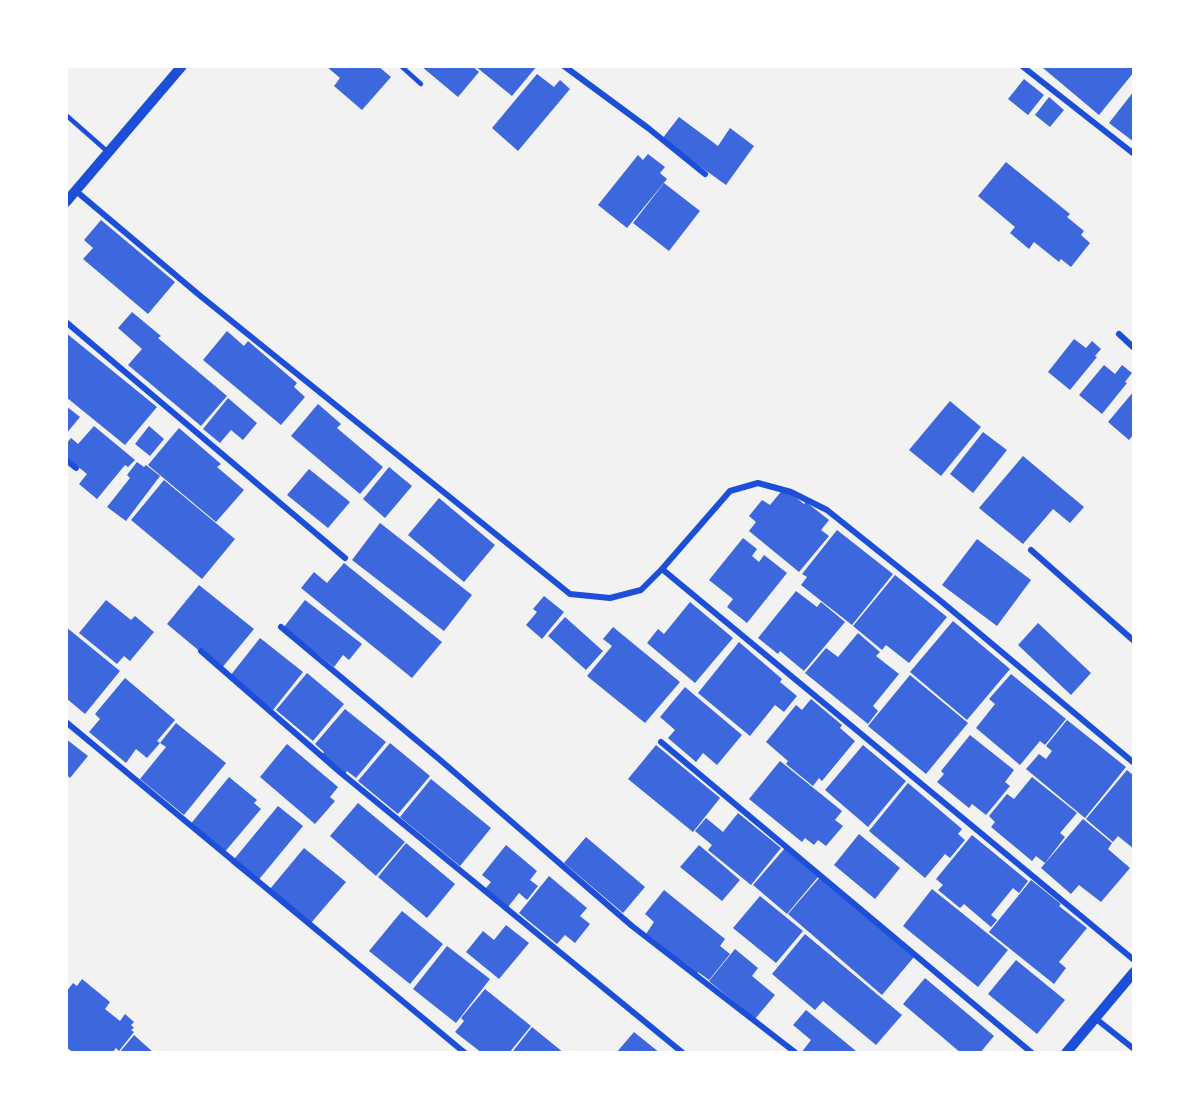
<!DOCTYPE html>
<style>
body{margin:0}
#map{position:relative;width:1200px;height:1119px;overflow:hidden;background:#f2f2f2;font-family:Helvetica,sans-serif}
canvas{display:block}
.frame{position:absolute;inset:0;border:68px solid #fff;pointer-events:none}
</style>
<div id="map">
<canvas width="1200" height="1119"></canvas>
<div class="frame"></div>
</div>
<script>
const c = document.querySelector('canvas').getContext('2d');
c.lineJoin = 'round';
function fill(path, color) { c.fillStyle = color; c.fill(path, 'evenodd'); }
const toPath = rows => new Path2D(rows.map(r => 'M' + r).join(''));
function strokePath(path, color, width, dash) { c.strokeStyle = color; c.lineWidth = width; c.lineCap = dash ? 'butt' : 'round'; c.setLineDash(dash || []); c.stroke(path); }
fill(toPath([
 [326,66,378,66,391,77,362,110,334,86,340,78],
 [421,66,472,66,479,72,458,97],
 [475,66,537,66,512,96],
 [1044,66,1132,66,1134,67,1134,72,1099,115,1043,68],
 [537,74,554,87,560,80,570,89,518,151,492,128],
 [1024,79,1044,95,1028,115,1008,99],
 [1134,91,1134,142,1109,123],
 [1049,97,1064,110,1050,127,1035,115],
 [679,117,718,146,730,128,754,146,726,185,662,139],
 [648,154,665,167,660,173,667,179,627,228,598,205,638,155,643,160],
 [1006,162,1070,214,1067,217,1084,231,1081,235,1090,243,1071,267,1061,259,1059,262,1034,242,1029,249,1010,233,1015,227,978,196],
 [664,183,700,211,669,251,633,223],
 [101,220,175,282,148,314,83,259,93,248,84,240],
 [132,312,161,336,158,338,227,396,201,426,128,365,142,349,118,328],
 [227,331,244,346,248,341,297,383,294,387,305,397,281,425,203,360],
 [66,333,157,407,125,445,66,397],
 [1074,339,1086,348,1092,341,1101,349,1095,356,1097,357,1070,390,1048,372],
 [1104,365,1115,374,1122,365,1132,373,1125,382,1127,383,1102,414,1079,395],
 [1134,391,1134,434,1129,440,1108,422],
 [228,398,257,423,243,440,231,430,220,443,203,429],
 [950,401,981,427,941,476,909,450],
 [318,404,341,424,337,428,383,467,360,494,291,436],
 [66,406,80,417,66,434],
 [94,426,135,460,128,467,125,465,97,499,79,484,87,474,66,457,66,444,71,438,78,444],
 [149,426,164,439,150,456,135,444],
 [179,428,221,464,217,467,244,490,216,522,148,465],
 [983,432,1007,450,973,493,950,474],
 [1023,456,1084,507,1070,523,1053,509,1023,544,979,508],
 [137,462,144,467,146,465,160,476,126,521,107,507,130,478,127,475],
 [389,467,412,486,385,518,363,499],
 [309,469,350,502,328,528,287,495],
 [164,480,235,539,202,579,131,520],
 [784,488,804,504,806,502,829,520,821,530,829,536,799,572,749,531,756,522,749,516,762,500,770,505],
 [439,498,495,545,464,582,408,535],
 [380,523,472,595,444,631,352,560],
 [837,530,893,574,852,625,801,585,807,577,802,574],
 [743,538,757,549,752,556,759,562,764,555,787,573,747,623,727,607,733,599,709,580],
 [977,539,1031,580,997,626,942,585],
 [344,563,442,642,412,678,301,588,314,572,327,583],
 [895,575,947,617,909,663,886,645,882,650,853,626],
 [199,585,254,629,221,669,167,624],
 [796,591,817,607,821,602,845,622,804,671,780,651,778,654,758,638],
 [544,596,564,612,542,639,526,625,537,612,533,609],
 [106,600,131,620,135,616,154,632,130,661,124,656,117,664,79,633],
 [305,600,362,644,349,660,343,655,334,667,284,627],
 [690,602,733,638,695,683,647,643,658,629,664,634],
 [565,617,603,651,586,670,548,636],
 [953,621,1010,669,967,720,910,672],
 [1038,623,1091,673,1071,695,1018,645],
 [66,627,120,671,85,714,66,698],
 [613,627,680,682,645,723,587,676,612,646,603,639],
 [858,633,880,652,876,656,899,674,873,706,878,711,868,724,805,673,826,648,838,657],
 [260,638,303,672,273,710,230,676],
 [739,642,782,679,780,682,797,696,784,712,775,705,750,736,698,693],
 [307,673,344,704,313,741,276,710],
 [1011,674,1066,719,1045,745,1040,741,1020,765,976,728,995,704,989,699],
 [910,675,968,723,926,774,868,726],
 [125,678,175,720,157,741,160,743,147,758,136,749,126,763,89,732,100,719,95,714],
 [685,687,742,735,717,765,703,753,696,762,668,738,675,730,660,717],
 [811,699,842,725,840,728,855,741,822,781,819,778,813,786,786,764,788,761,766,742,796,705,802,710],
 [345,709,386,742,356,778,347,771,345,774,322,755,324,752,315,744],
 [1067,720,1126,767,1085,818,1026,769,1039,754,1046,759,1052,751,1046,746],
 [176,723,226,763,184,815,140,779,166,747,160,743],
 [970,735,1014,770,1005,782,1010,786,986,815,972,804,969,808,937,782,944,774,941,771],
 [66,739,88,756,70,778,66,774],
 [390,743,430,776,398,814,358,781],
 [287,744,338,787,330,797,335,801,315,824,260,777],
 [656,745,720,798,693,832,628,779],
 [863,745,906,781,868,827,825,790],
 [780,761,842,811,835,820,843,826,826,846,818,840,814,845,805,838,802,842,749,799],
 [1127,770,1134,776,1134,849,1118,836,1113,842,1086,819],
 [229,777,257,800,254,803,261,809,223,854,189,826],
 [1032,777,1077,813,1060,833,1065,837,1045,863,1036,856,1032,861,991,827,995,822,989,816,1007,794,1014,799],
 [431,779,491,828,460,866,400,817],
 [908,783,962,829,958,834,965,840,950,858,945,854,925,878,869,831],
 [358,803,405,842,376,876,330,836],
 [278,806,303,826,256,883,231,863],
 [738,813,781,848,751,885,708,850,712,845,695,831,706,818,723,832],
 [1083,819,1112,843,1108,849,1130,868,1101,902,1079,885,1071,894,1041,868],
 [859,834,900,868,875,899,834,865],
 [972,835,1028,881,1019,893,1013,888,991,915,997,920,991,927,964,904,960,908,938,890,943,885,936,879],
 [586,837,645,887,623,913,564,863],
 [406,843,455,884,427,918,378,877],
 [506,845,537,871,530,880,538,886,527,900,519,893,508,907,485,889,491,882,482,875],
 [699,845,740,880,722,901,680,867],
 [304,848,346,882,311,923,270,889],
 [785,848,818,877,787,914,753,885],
 [549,876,587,908,580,916,590,924,575,943,565,935,557,944,519,913],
 [820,877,914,957,882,995,788,914],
 [1031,880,1061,904,1059,906,1087,928,1059,962,1066,968,1054,984,989,932],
 [932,889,1008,950,978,987,903,926],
 [664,890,725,939,720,946,730,954,709,980,698,972,697,974,646,934,654,922,645,914],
 [760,896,803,931,776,963,733,928],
 [402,911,443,944,410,984,369,951],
 [506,925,529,943,499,979,466,952,483,931,494,940],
 [805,934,902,1015,876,1045,823,1001,815,1010,772,974],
 [447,946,490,979,456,1023,413,989],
 [735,949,758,968,752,976,775,995,755,1019,709,981],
 [1016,960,1065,1000,1037,1034,988,994],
 [925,978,994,1036,980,1053,961,1053,903,1004],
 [82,979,110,1002,105,1009,120,1021,125,1014,134,1022,131,1025,134,1028,131,1030,134,1032,119,1051,116,1048,112,1053,74,1053,66,1047,66,992,73,983,77,986],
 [485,989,531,1026,509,1053,482,1053,455,1032,464,1021,461,1018],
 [806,1010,856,1051,854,1053,801,1053,811,1040,793,1025],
 [532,1027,564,1053,516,1053,513,1051],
 [634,1032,660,1053,616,1053],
 [134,1035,154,1053,119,1053]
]), '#3d67dc');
strokePath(toPath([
 [401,66,421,84],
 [66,115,108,152]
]), '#1d4ed8', 4.5);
strokePath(toPath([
 [564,66,648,128,705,174],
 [1022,66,1134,154],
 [76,191,198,294,570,594,610,598,641,590,662,569,730,491,758,483,791,492,827,510,942,602,1134,763],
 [66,322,345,558],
 [1119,334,1134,348],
 [66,460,76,468],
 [1031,550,1134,641],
 [662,569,1134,960],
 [281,627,439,759,632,926,796,1053],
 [201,651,341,773,683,1053],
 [66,722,465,1053],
 [661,742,1032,1053],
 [1095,1018,1134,1049]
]), '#1d4ed8', 6);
strokePath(toPath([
 [66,202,182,66],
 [1066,1053,1134,972]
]), '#1d4ed8', 10);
</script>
